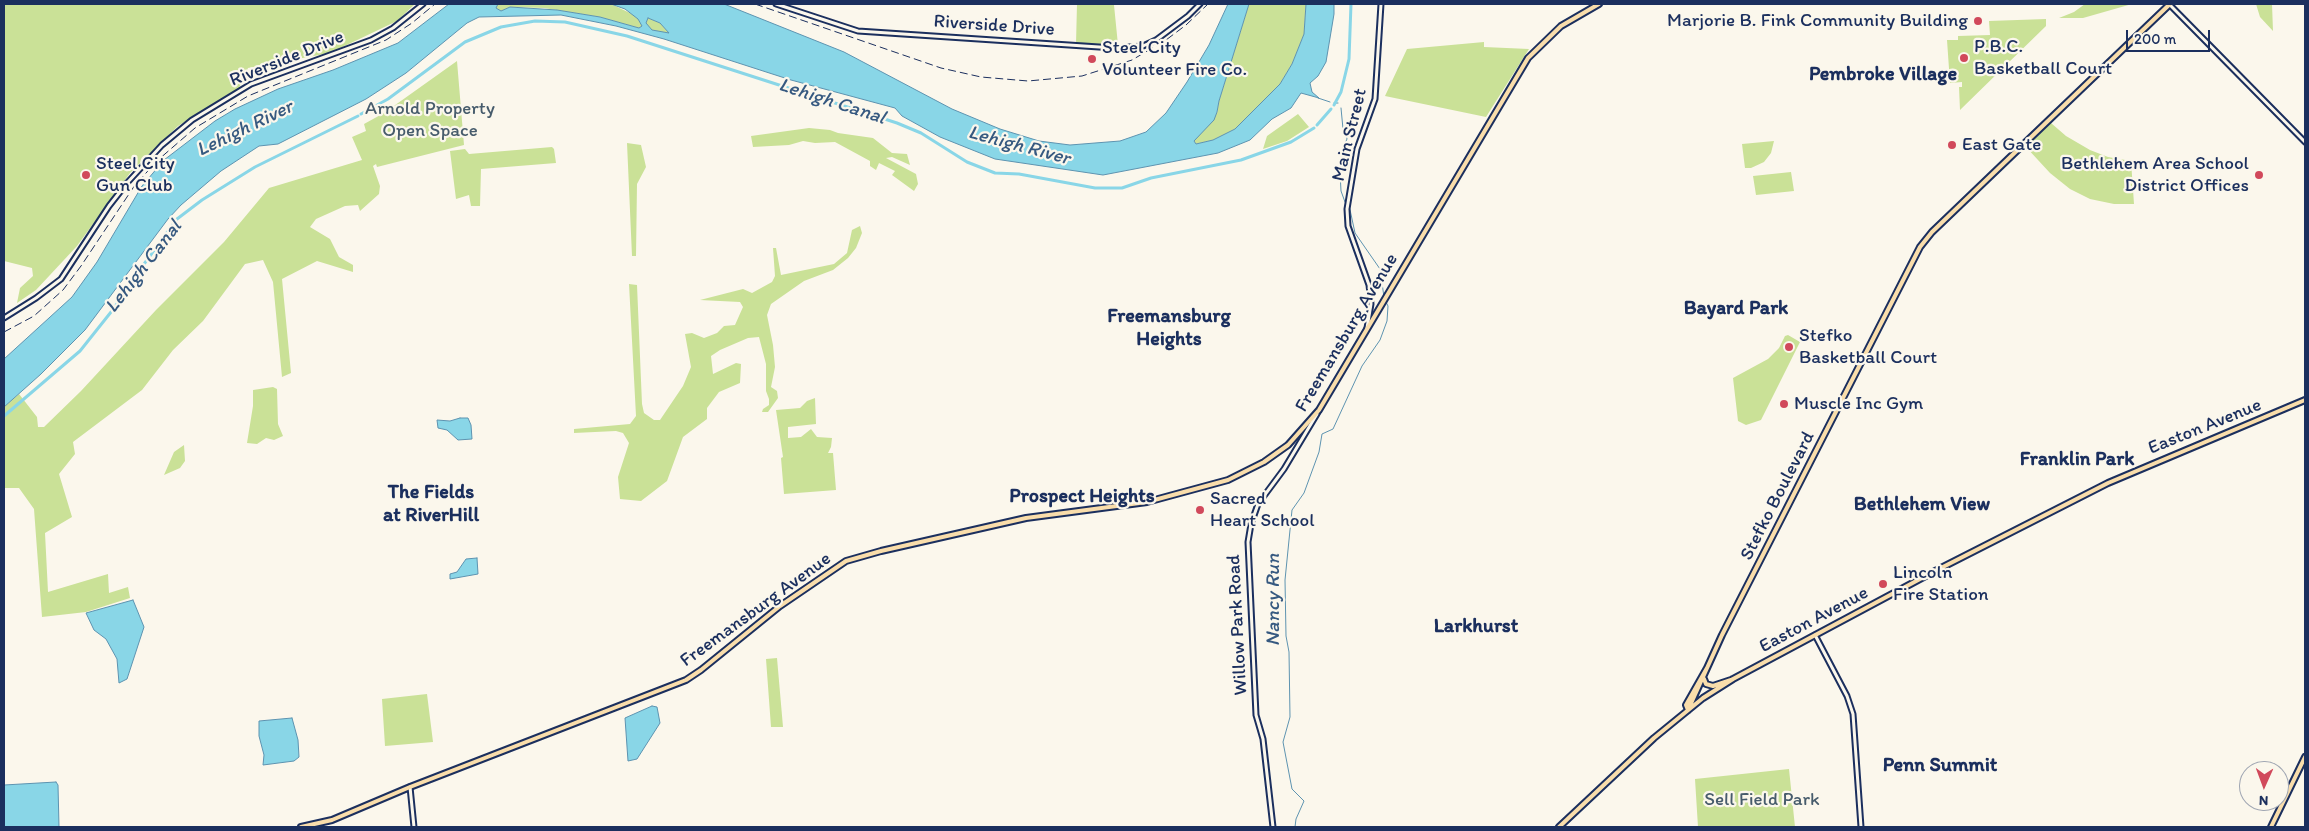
<!DOCTYPE html>
<style>
body{margin:0}
#map{position:relative;width:2309px;height:831px;overflow:hidden;background:#fbf7ec;font-family:Itim,sans-serif}
canvas{display:block}
.frame{position:absolute;inset:0;border:5px solid #1b2f5e;pointer-events:none}
.north{position:absolute;left:2239px;top:761px;width:50px;height:50px;box-sizing:border-box;background:#fbf7ec;border:1px solid #a1a7b3;border-radius:50%;rotate:182deg;font-size:14px;font-weight:700;line-height:20px;text-align:center;color:#1b2f5e}
.north::after{content:'';display:block;margin:auto;width:18px;height:22px;background:#d1495b;clip-path:polygon(50% 0,100% 100%,50% 72%,0 100%)}
.scale{position:absolute;left:2126px;top:30px;width:84px;height:22px;box-sizing:border-box;border:2px solid #1b2f5e;border-top:0;padding-left:6px;font-size:15px;line-height:18px;white-space:nowrap;color:#1b2f5e;-webkit-text-stroke:4px #fbf7ec;paint-order:stroke}
</style>
<div id="map">
<canvas width="2309" height="831"></canvas>
<div class="frame"></div>
<div class="north">N</div>
<div class="scale">200 m</div>
</div>
<script>
const c = document.querySelector('canvas').getContext('2d');
c.lineJoin = 'round';
function fill(path, color) { c.fillStyle = color; c.fill(path, 'evenodd'); }
const toPath = rows => new Path2D(rows.map(r => 'M' + r).join(''));
function strokePath(path, color, width, dash) { c.strokeStyle = color; c.lineWidth = width; c.lineCap = dash ? 'butt' : 'round'; c.setLineDash(dash || []); c.stroke(path); }
function label(font, color, halo, rows, align = 'center') {
  c.font = font + ' Itim,sans-serif'; c.lineWidth = 4.5; c.setLineDash([]); c.textBaseline = 'middle'; c.strokeStyle = halo; c.fillStyle = color; for (const [text, x, y, turn = 0] of rows) {
    c.save(); c.translate(x, y); c.rotate((+turn || 0) * Math.PI / 180); c.textAlign = isNaN(turn) ? turn : align; if (halo) c.strokeText(text, 0, 0); c.fillText(text, 0, 0); c.restore();
  }
}
fill(toPath([
 [4,4,415,4,397,21,330,53,248,68,239,88,178,126,130,173,77,246,36,290,17,303,20,288,33,276,32,268,4,261],
 [498,4,611,4,632,14,638,19,642,26,639,28,600,17,544,8,510,7,501,11,496,8],
 [1077,4,1114,5,1118,45,1076,44],
 [1249,4,1306,4,1304,34,1292,64,1280,84,1261,105,1235,129,1213,140,1196,144,1194,141,1217,113,1219,101],
 [2085,4,2132,4,2083,18,2059,18,2074,12],
 [2256,4,2272,4,2273,31,2260,17],
 [648,18,660,23,670,34,652,30,646,23],
 [2046,19,2046,26,1960,110,1959,87,1962,87,1962,82,1950,83,1947,40,1958,40,1958,36,1990,35,1989,21],
 [1484,42,1484,47,1529,49,1486,117,1385,96,1407,49],
 [457,61,464,145,377,167,376,164,373,166,380,186,379,194,360,211,358,205,345,206,316,219,310,227,330,239,339,257,353,265,353,272,317,261,282,279,291,373,282,377,273,282,263,260,245,264,203,321,173,350,142,390,73,442,75,454,59,474,72,517,45,533,48,592,108,574,109,593,128,587,130,598,86,612,42,617,34,509,19,488,4,488,4,407,19,394,37,417,38,427,44,427,81,391,156,310,224,242,269,188,362,160,352,137,366,131,364,124,384,113],
 [1298,114,1309,127,1287,141,1263,149,1267,136],
 [2051,123,2066,136,2090,150,2108,157,2131,161,2134,204,2114,204,2090,199,2070,189,2050,173,2026,147],
 [809,128,830,130,838,133,873,138,892,153,907,154,910,165,892,157,886,158,916,174,918,184,914,191,892,175,895,171,879,163,876,170,870,166,870,161,835,142,815,143,803,141,789,145,753,147,751,136],
 [1774,141,1771,153,1764,162,1751,168,1745,168,1742,144],
 [627,143,641,145,646,167,637,184,636,256,632,256],
 [552,147,554,149,556,163,481,169,480,206,471,206,469,195,456,199,450,151,465,149,469,154],
 [1791,172,1794,191,1756,195,1753,176],
 [860,226,862,233,856,248,848,258,833,270,804,281,771,304,767,315,773,345,775,367,771,387,777,391,778,398,768,412,762,412,763,409,769,405,769,399,766,391,766,364,759,337,748,338,720,350,711,356,713,374,736,363,741,364,740,383,719,392,707,408,707,419,683,437,667,481,641,501,620,499,618,477,629,443,623,433,616,431,574,433,574,429,630,424,636,416,629,284,637,285,642,404,644,413,654,420,660,420,683,386,691,367,685,334,692,333,704,338,717,333,724,326,735,325,743,307,740,302,700,300,743,289,752,293,772,282,775,276,773,248,776,248,781,275,834,264,847,253,852,230],
 [1788,335,1800,342,1761,420,1746,425,1738,421,1733,378,1768,359,1779,348,1785,336],
 [273,387,277,389,278,424,283,436,274,440,266,438,257,444,247,443,253,406,253,390],
 [815,398,816,424,788,427,788,438,801,437,811,429,817,437,832,438,831,447,828,453,833,453,836,490,784,494,781,458,783,457,776,410,800,408,807,401],
 [184,445,185,461,180,468,164,475,174,452],
 [777,658,783,727,771,727,766,659],
 [427,694,433,742,385,746,382,699],
 [1789,769,1795,827,1698,827,1695,779]
]), '#cae197');
const water = toPath([
 [449,4,498,4,496,8,501,11,510,7,557,10,600,17,639,28,642,26,638,19,625,9,611,4,724,4,844,52,952,109,1000,129,1039,141,1070,145,1120,141,1146,132,1166,113,1187,82,1209,45,1228,4,1249,4,1219,101,1217,112,1214,120,1194,141,1196,144,1213,140,1235,129,1280,84,1292,64,1304,34,1306,4,1334,4,1334,14,1326,62,1318,76,1310,83,1312,92,1319,98,1301,93,1291,108,1272,119,1250,140,1218,153,1103,175,995,159,940,137,902,116,895,108,791,80,664,39,616,26,561,15,479,17,467,23,406,73,366,99,278,144,259,146,221,171,181,205,168,219,85,330,41,374,4,407,4,359,72,297,97,262,142,186,164,160,215,121,235,109,278,89,333,70,398,43,449,4],
 [648,18,660,23,669,33,652,30,646,23,648,18],
 [460,418,468,418,471,425,472,439,458,440,447,430,438,428,437,420,450,421,460,418],
 [477,558,478,574,450,579,450,574,457,572,466,559,477,558],
 [133,600,144,627,127,679,119,683,117,659,106,639,94,630,86,613,133,600],
 [652,706,657,707,660,723,637,759,628,761,625,718,652,706],
 [292,718,298,740,299,757,294,761,263,765,264,755,259,736,259,721,292,718],
 [56,782,58,785,59,827,4,827,4,785,56,782]
]);
fill(water, '#89d6e7');
strokePath(water, '#5d93b0', 1);
strokePath(toPath([
 [1318,98,1330,102],
 [1334,103,1338,103],
 [1341,108,1343,129],
 [1345,202,1341,191,1340,172,1342,150,1347,139,1346,134],
 [1349,205,1355,233,1380,269,1384,297],
 [1295,827,1296,819,1304,801,1292,789,1283,742,1290,717,1289,652,1286,636,1285,580,1292,510,1304,493,1319,452,1322,434,1333,429,1362,366,1380,340,1387,321,1388,306,1386,302]
]), '#5d93b0', 1);
strokePath(toPath([
 [1334,105,1341,92,1349,59,1351,4],
 [361,114,388,99,465,42,501,27,535,21,565,22,627,36,897,123,921,133,967,162,995,173,1019,174,1095,188,1122,188,1151,178,1241,160,1291,142,1314,128],
 [1317,125,1331,109],
 [4,416,80,351,115,307,125,290,177,219,202,200,255,167,358,116]
]), '#89d6e7', 3);
const secondary = toPath([
 [776,4,858,31,1114,48,1143,46,1156,40,1188,16,1200,4],
 [2169,4,2305,142],
 [4,318,36,298,61,279,109,206,127,183,162,145,192,120,251,84,371,40,393,28,423,4],
 [1367,328,1371,304,1369,285,1348,226,1347,209,1357,149,1375,99,1381,4],
 [1815,635,1847,696,1853,714,1861,827],
 [410,787,414,827],
 [1273,827,1263,739,1256,715,1248,542,1251,524,1258,504,1284,469,1317,414]
]);
const primary = toPath([
 [1704,679,1706,684,1713,686,1731,680],
 [1688,710,1722,635,1920,247,1932,232,2170,4],
 [1688,710,1686,705,1707,668],
 [301,827,332,820,410,787,686,680,701,670,780,606,846,561,881,551,1026,518,1147,502,1228,480,1264,462,1288,445,1319,410,1528,58,1561,26,1599,4],
 [1559,827,1654,738,1703,698,1733,679,1935,571,2108,483,2305,400],
 [2271,827,2305,757]
]);
strokePath(secondary, '#1b2f5e', 7);
strokePath(primary, '#1b2f5e', 8);
strokePath(secondary, '#fbf7ec', 3);
strokePath(primary, '#f9ddab', 4);
strokePath(toPath([
 [755,4,941,68,981,77,1028,81,1082,76,1132,60,1166,40,1186,25,1208,4],
 [4,332,34,316,63,290,81,266,135,185,158,160,195,128,248,96,386,40,412,23,435,4]
]), '#1b2f5e', 1, [8, 4]);
for (const [x, y, r, color] of [
 [1978,21,5,"#d1495b"],
 [1964,58,5,"#d1495b"],
 [1092,59,5,"#d1495b"],
 [1952,145,5,"#d1495b"],
 [86,175,5,"#d1495b"],
 [2259,175,5,"#d1495b"],
 [1789,347,5,"#d1495b"],
 [1784,404,5,"#d1495b"],
 [1200,510,5,"#d1495b"],
 [1883,584,5,"#d1495b"]
]) { const dot = new Path2D(); dot.arc(x, y, r, 0, 2 * Math.PI); c.fillStyle = color; c.fill(dot); strokePath(dot, '#fbf7ec', 2); }
label('19px', '#1b2f5e', '#fbf7ec', [
 ["Marjorie B. Fink Community Building",1968,21,"right"],
 ["P.B.C.",1974,47],
 ["Basketball Court",1974,69],
 ["Steel City",1102,48],
 ["Volunteer Fire Co.",1102,70],
 ["East Gate",1962,145],
 ["Steel City",96,164],
 ["Gun Club",96,186],
 ["Bethlehem Area School",2249,164,"right"],
 ["District Offices",2249,186,"right"],
 ["Stefko",1799,336],
 ["Basketball Court",1799,358],
 ["Muscle Inc Gym",1794,404],
 ["Sacred",1210,499],
 ["Heart School",1210,521],
 ["Lincoln",1893,573],
 ["Fire Station",1893,595]
], 'left');
label('19px', '#1b2f5e', '#fbf7ec', [
 ["Riverside Drive",994,26,4],
 ["Riverside Drive",287,59,-22],
 ["Main Street",1350,135,-76],
 ["Freemansburg Avenue",1347,333,-59],
 ["Easton Avenue",2205,427,-22],
 ["Stefko Boulevard",1778,496,-63],
 ["Freemansburg Avenue",756,610,-36],
 ["Easton Avenue",1814,620,-28],
 ["Willow Park Road",1238,625,-93]
]);
label('19px', '#475c6c', '#fbf7ec', [
 ["Arnold Property",430,109],
 ["Open Space",430,131],
 ["Sell Field Park",1762,800]
]);
label('bold 20px', '#1b2f5e', '#fbf7ec', [
 ["Pembroke Village",1883,75],
 ["Bayard Park",1736,309],
 ["Freemansburg",1169,317],
 ["Heights",1169,340],
 ["Franklin Park",2077,460],
 ["The Fields",431,493],
 ["at RiverHill",431,516],
 ["Prospect Heights",1082,497],
 ["Bethlehem View",1922,505],
 ["Larkhurst",1476,627],
 ["Penn Summit",1940,766]
]);
label('italic 20px', '#365980', '#fbf7ec', [
 ["Lehigh Canal",832,102,18],
 ["Lehigh River",245,129,-26],
 ["Lehigh River",1019,146,15],
 ["Lehigh Canal",144,267,-52],
 ["Nancy Run",1274,600,-90]
]);
</script>
